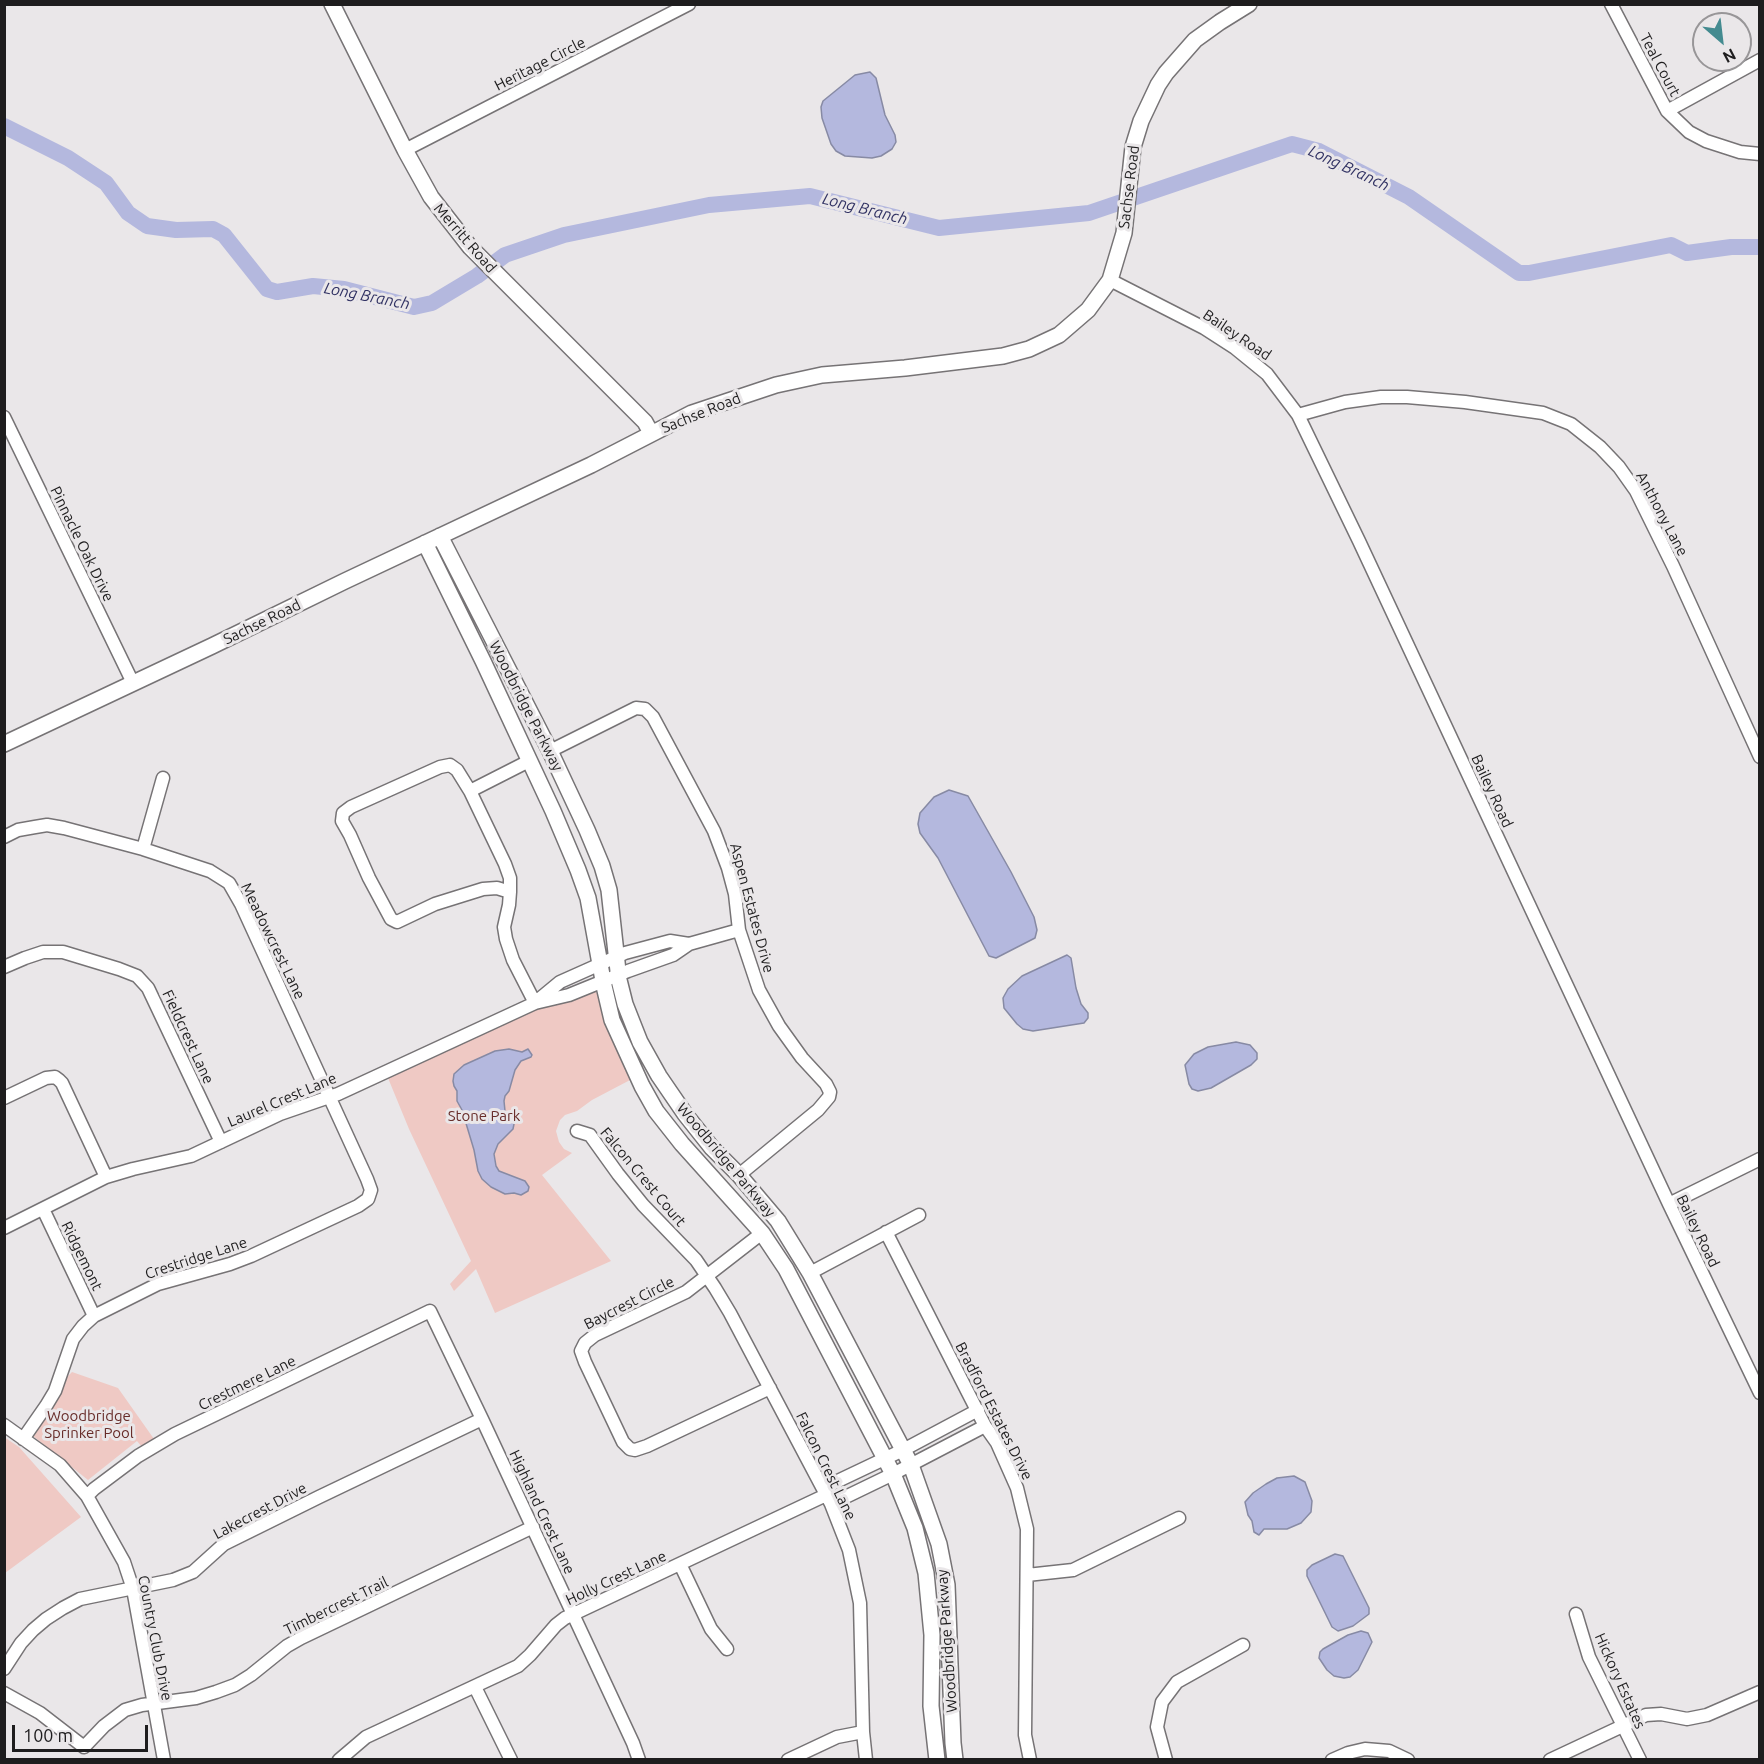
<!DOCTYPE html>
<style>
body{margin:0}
#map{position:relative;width:1764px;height:1764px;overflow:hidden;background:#eae7e9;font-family:Ubuntu,sans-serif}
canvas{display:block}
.frame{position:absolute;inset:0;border:6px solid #1e1d1e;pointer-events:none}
.north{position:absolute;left:1692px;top:12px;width:60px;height:60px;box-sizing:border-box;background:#eae7e9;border:2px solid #989698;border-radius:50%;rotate:152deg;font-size:16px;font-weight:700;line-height:24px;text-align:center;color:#1e1d1e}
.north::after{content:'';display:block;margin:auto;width:21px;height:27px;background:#448b90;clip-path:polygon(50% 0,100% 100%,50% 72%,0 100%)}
.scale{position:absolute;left:12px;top:1725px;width:136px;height:27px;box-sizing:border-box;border:3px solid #1e1d1e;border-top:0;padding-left:8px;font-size:18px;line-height:21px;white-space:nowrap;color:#1e1d1e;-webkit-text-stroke:4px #eae7e9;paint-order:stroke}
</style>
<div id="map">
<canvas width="1764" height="1764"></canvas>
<div class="frame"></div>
<div class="north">N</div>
<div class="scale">100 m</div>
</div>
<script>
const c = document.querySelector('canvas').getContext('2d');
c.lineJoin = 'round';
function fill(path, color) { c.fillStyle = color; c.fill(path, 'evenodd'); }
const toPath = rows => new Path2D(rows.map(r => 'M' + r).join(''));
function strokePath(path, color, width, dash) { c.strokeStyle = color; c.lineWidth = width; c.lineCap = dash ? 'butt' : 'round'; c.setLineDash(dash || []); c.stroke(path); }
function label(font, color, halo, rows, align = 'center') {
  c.font = font + ' Ubuntu,sans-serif'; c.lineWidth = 6; c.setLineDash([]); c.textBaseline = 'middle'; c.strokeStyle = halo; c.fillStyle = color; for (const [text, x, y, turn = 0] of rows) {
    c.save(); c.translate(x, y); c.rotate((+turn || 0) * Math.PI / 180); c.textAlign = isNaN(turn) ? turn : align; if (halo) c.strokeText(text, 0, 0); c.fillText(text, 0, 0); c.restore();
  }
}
fill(toPath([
 [594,990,599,996,632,1079,592,1100,577,1111,565,1115,560,1120,556,1131,559,1142,564,1149,572,1153,542,1175,611,1261,495,1313,476,1269,454,1291,450,1284,471,1261,409,1129,388,1078,542,1005],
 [72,1372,118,1388,154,1439,142,1447,137,1441,88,1480,33,1436,60,1384],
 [4,1437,19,1447,81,1517,5,1573]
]), '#efc9c4');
const water = toPath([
 [870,72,876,78,885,115,895,135,896,142,892,149,881,156,872,158,845,156,836,151,831,144,822,118,821,107,823,101,855,75,870,72],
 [949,790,968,796,1011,872,1034,917,1037,930,1035,938,996,958,989,956,938,858,920,833,918,824,920,813,934,797,949,790],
 [1067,955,1071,958,1076,988,1081,1004,1088,1013,1088,1018,1084,1023,1033,1031,1023,1029,1017,1024,1004,1008,1003,998,1008,989,1022,976,1067,955],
 [1236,1042,1250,1045,1257,1053,1257,1059,1251,1065,1211,1088,1198,1091,1192,1089,1189,1084,1185,1065,1194,1054,1208,1047,1236,1042],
 [509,1049,522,1052,528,1049,532,1055,531,1057,521,1061,515,1070,509,1091,505,1096,504,1101,505,1111,514,1124,513,1129,498,1144,494,1154,496,1166,499,1171,525,1181,529,1187,528,1191,521,1195,514,1193,505,1194,491,1187,482,1179,478,1171,474,1150,462,1110,457,1101,457,1091,454,1086,453,1081,454,1074,464,1065,495,1051,509,1049],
 [1294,1476,1305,1482,1312,1501,1311,1512,1301,1523,1287,1529,1264,1529,1259,1535,1254,1532,1252,1521,1248,1515,1245,1502,1253,1493,1266,1484,1277,1478,1294,1476],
 [1335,1554,1343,1556,1369,1608,1369,1614,1353,1626,1338,1631,1332,1627,1307,1576,1307,1570,1312,1565,1335,1554],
 [1361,1631,1368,1633,1372,1642,1358,1670,1350,1677,1344,1678,1334,1676,1327,1670,1319,1658,1320,1652,1323,1649,1348,1635,1361,1631]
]);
fill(water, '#b4b8de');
strokePath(water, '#878aa4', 1.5);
strokePath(toPath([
 [4,126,68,158,106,183,128,213,147,226,176,230,213,229,224,235,267,289,277,292,313,286,344,289,414,307,432,303,477,276,505,255,564,235,709,205,810,196,939,228,1089,213,1292,144,1319,151,1409,197,1519,273,1529,273,1671,245,1687,253,1731,247,1760,247]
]), '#b4b8de', 16);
const minor = toPath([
 [1611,4,1667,111,1689,132,1706,141,1740,152,1760,154],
 [1667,111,1760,60],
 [405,150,689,4],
 [1110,280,1204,328,1235,348,1267,374,1298,415,1359,541,1669,1204,1760,1393],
 [1298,415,1345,402,1381,397,1407,397,1465,402,1543,413,1571,424,1600,447,1619,467,1636,491,1673,566,1760,757],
 [4,417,133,683],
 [550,751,636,708,645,709,653,717,714,831,728,868,735,894,739,930,759,990,779,1026,802,1058,826,1084,830,1092,829,1097,818,1110,739,1175],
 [470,791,529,761],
 [4,837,18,830,35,827,47,825,64,828,143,849,210,871,229,883,241,904,367,1179,371,1190,368,1199,358,1206,251,1256,230,1264,158,1284,94,1316,83,1326,73,1339,55,1391,46,1406,23,1439],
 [143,849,163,778],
 [510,892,497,888,483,889,435,904,397,922,391,919,369,878,350,835,342,821,343,813,351,807,440,767,450,765,457,770,470,791,505,864,510,878,510,892,509,905,504,927,506,939,513,960,535,1003],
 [4,967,25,958,43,952,63,952,119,969,137,976,148,988,221,1142],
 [537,1001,560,982,625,953,670,941,689,944],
 [4,1098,46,1078,55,1077,59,1080,62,1083,106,1177],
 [577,1131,590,1135,618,1174,643,1205,696,1260,715,1288,730,1313,831,1504,849,1550,860,1603,863,1732,866,1760],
 [1669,1204,1760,1159],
 [43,1209,94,1316],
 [4,1228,106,1177,133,1169,191,1156,280,1114,338,1094,535,1003,569,995,628,971,673,955,689,944,739,930],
 [886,1232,985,1426,997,1443,1017,1488,1027,1529,1025,1735,1030,1760],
 [762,1233,686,1292,595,1335,585,1343,581,1351,585,1362,623,1442,630,1449,635,1450,647,1446,770,1388],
 [810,1273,919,1215],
 [4,1425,60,1465,87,1496,124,1562,133,1589,164,1760],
 [823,1488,903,1450,978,1410],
 [87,1496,94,1489,138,1456,175,1434,430,1311,482,1419,633,1743,639,1760],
 [831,1504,893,1474,985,1426],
 [680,1564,711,1629,727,1649],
 [1027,1575,1073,1570,1179,1518],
 [1576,1614,1589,1657,1640,1760],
 [4,1669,21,1643,33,1630,46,1619,63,1608,80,1599,173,1580,193,1572,224,1544,319,1497,482,1419],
 [475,1687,511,1760],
 [4,1693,40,1713,84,1747,104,1726,125,1710,142,1705,196,1698,216,1692,235,1685,251,1675,287,1646,301,1638,533,1527],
 [339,1760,366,1737,518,1666,530,1655,556,1625,565,1618,826,1495],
 [788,1760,837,1737,863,1732],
 [1166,1760,1157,1727,1162,1702,1177,1682,1243,1645],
 [1332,1760,1348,1753,1365,1749,1389,1751,1408,1760],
 [1550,1760,1646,1715,1661,1714,1687,1719,1707,1715,1760,1692]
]);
const major = toPath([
 [332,4,405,150,431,197,470,247,645,422,651,433],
 [440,536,550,751,587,830,602,866,609,890,619,980,625,1004,640,1042,659,1076,685,1114,712,1148,739,1175,778,1221,810,1273,911,1465,939,1544,947,1585,953,1743,955,1760],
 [425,543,483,661,553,811,578,870,588,898,604,986,612,1020,642,1086,656,1111,682,1144,762,1233,786,1269,893,1474,915,1528,926,1573,932,1635,931,1706,937,1760],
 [4,744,212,646,345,581,591,465,692,413,776,385,822,375,905,368,1003,356,1029,349,1059,335,1088,310,1110,280,1124,233,1133,147,1141,121,1158,85,1166,73,1195,40,1220,22,1249,4]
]);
strokePath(minor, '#767375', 15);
strokePath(major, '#767375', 18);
strokePath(minor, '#fff', 12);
strokePath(major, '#fff', 15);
label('15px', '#1e1d1e', '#eae7e9', [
 ["Heritage Circle",540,64,-27],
 ["Teal Court",1660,65,62],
 ["Sachse Road",1129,187,-83],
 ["Merritt Road",465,238,49],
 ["Bailey Road",1237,335,34],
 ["Sachse Road",701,413,-22],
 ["Anthony Lane",1662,514,62],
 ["Pinnacle Oak Drive",82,544,64],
 ["Sachse Road",262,622,-26],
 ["Woodbridge Parkway",526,706,63],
 ["Bailey Road",1492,791,65],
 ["Aspen Estates Drive",752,908,75],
 ["Meadowcrest Lane",273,941,64],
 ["Fieldcrest Lane",188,1037,65],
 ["Laurel Crest Lane",282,1100,-23],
 ["Woodbridge Parkway",726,1160,50],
 ["Falcon Crest Court",643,1177,50],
 ["Bailey Road",1698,1231,64],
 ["Ridgemont",82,1256,64],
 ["Crestridge Lane",196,1258,-18],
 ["Baycrest Circle",629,1303,-27],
 ["Crestmere Lane",247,1383,-26],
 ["Bradford Estates Drive",994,1411,63],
 ["Falcon Crest Lane",826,1466,64],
 ["Lakecrest Drive",260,1511,-28],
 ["Highland Crest Lane",542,1512,65],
 ["Holly Crest Lane",616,1578,-25],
 ["Timbercrest Trail",336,1606,-26],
 ["Country Club Drive",155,1638,79],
 ["Woodbridge Parkway",947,1641,-94],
 ["Hickory Estates",1620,1681,66]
]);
label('15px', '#682d2a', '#eae7e9', [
 ["Stone Park",484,1116],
 ["Woodbridge",89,1416],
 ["Sprinker Pool",89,1433]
]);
label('italic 16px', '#323364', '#eae7e9', [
 ["Long Branch",1349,168,25],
 ["Long Branch",865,209,14],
 ["Long Branch",367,296,11]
]);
</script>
